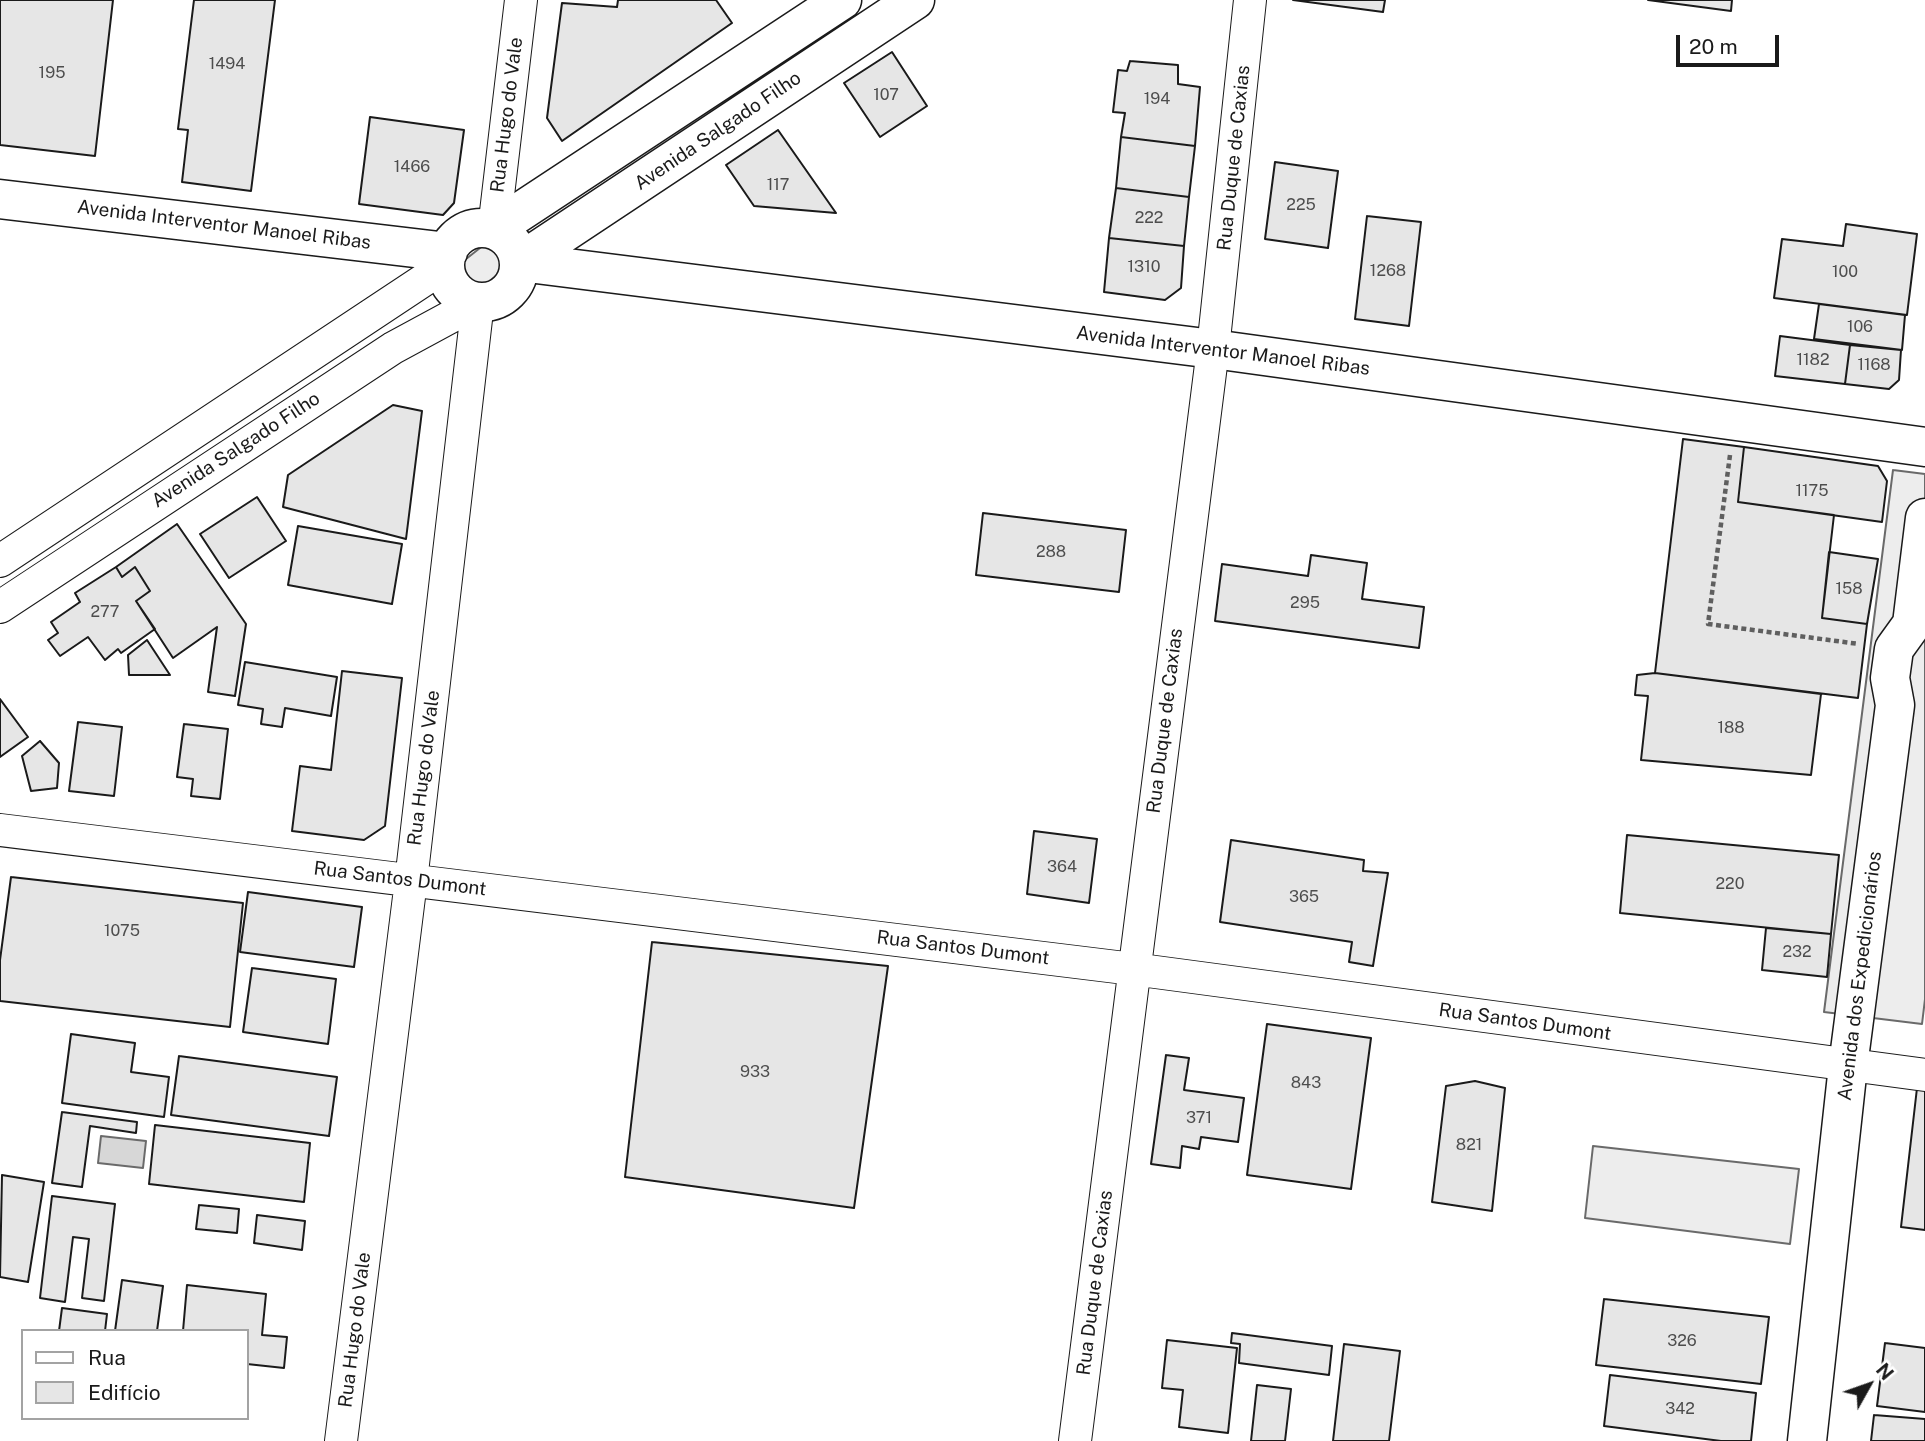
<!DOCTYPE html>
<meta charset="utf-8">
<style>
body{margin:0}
#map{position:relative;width:1925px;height:1441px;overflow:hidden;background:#fff;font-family:"Public Sans",sans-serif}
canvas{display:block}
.legend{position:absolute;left:21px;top:1329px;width:228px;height:91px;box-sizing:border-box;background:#fff;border:2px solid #a3a3a3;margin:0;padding:9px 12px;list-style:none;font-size:21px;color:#1a1a1a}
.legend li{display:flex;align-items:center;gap:14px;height:35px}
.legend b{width:35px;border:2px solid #a3a3a3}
.north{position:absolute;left:1834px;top:1350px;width:70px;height:70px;-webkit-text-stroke:5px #fff;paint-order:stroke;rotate:50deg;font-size:19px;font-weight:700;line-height:28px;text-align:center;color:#1a1a1a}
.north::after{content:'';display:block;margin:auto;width:24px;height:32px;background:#1a1a1a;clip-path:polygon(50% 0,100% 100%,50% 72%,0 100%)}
.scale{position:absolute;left:1676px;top:35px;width:103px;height:32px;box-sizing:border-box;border:4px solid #1a1a1a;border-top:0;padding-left:9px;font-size:21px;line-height:24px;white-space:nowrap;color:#1a1a1a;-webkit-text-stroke:5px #fff;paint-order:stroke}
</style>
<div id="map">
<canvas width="1925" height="1441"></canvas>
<ul class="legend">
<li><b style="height:9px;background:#fff"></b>Rua</li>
<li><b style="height:19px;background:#e6e6e6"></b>Edifício</li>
</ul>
<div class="north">N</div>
<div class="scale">20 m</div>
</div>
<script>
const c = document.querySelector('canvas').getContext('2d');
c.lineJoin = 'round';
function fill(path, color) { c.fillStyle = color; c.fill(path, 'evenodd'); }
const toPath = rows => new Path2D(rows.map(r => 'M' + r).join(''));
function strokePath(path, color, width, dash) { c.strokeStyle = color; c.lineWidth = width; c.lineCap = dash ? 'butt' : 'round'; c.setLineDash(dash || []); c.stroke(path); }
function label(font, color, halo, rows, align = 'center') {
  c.font = font + ' "Public Sans",sans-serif'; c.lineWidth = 5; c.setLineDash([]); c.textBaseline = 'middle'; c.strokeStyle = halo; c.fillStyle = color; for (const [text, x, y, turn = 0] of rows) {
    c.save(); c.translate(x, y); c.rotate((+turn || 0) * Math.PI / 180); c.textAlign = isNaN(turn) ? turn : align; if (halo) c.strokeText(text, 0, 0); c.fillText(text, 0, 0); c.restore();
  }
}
const built = toPath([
 [501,242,509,252,507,267,477,291,464,291,454,280,456,267,485,244,501,242],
 [1893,470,1925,474,1925,999,1922,1024,1824,1012,1893,470],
 [1593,1146,1799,1169,1790,1244,1585,1218,1593,1146]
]);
fill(built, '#ededed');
strokePath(built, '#6a6a6a', 2);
const water = toPath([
 [101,1136,146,1141,143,1168,98,1163,101,1136]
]);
fill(water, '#d7d7d7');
strokePath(water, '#6a6a6a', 2);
const building = toPath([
 [0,0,113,0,95,156,0,145,0,0],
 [194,0,275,0,251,191,182,182,188,130,178,129,194,0],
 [618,0,716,0,732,23,562,141,547,118,562,3,617,7,618,0],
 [1293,0,1385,0,1383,12,1293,0],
 [1648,0,1732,0,1731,11,1648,0],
 [892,52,927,106,880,137,844,83,892,52],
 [1130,61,1178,65,1178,84,1200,87,1195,146,1121,137,1125,113,1113,112,1118,70,1127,71,1130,61],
 [370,117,464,130,454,203,443,215,359,204,370,117],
 [778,130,836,213,754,206,726,165,778,130],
 [1121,137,1195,146,1189,197,1116,188,1121,137],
 [1275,162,1338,171,1328,248,1265,239,1275,162],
 [1116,188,1189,197,1184,246,1109,238,1116,188],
 [1367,216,1421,222,1409,326,1355,319,1367,216],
 [1846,224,1917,234,1907,315,1774,298,1782,239,1843,246,1846,224],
 [1109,238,1184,246,1181,288,1165,300,1104,292,1109,238],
 [1819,304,1905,315,1902,350,1814,339,1819,304],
 [1780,336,1850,345,1845,384,1775,376,1780,336],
 [1850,345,1901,350,1899,380,1889,389,1845,384,1850,345],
 [393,405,422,411,406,539,283,507,288,475,393,405],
 [1683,439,1744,447,1738,502,1834,515,1822,618,1867,624,1858,698,1655,673,1683,439],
 [1744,447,1878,466,1887,481,1882,522,1738,502,1744,447],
 [257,497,286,541,229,578,200,534,257,497],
 [983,513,1126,530,1119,592,976,575,983,513],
 [177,524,246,624,235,696,208,692,217,627,173,658,136,601,150,591,135,567,122,577,116,567,177,524],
 [298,526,402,544,392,604,288,585,298,526],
 [1829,552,1878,559,1867,624,1822,618,1829,552],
 [1311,555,1367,563,1362,599,1424,607,1419,648,1215,621,1222,564,1308,576,1311,555],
 [116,567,122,577,135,567,150,591,136,601,155,629,121,653,118,649,105,660,88,637,60,656,48,640,58,633,51,622,80,602,75,593,116,567],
 [147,640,170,675,129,675,128,655,147,640],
 [245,662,337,677,331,716,285,708,282,727,261,724,263,709,238,705,245,662],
 [342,671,402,678,385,826,364,840,292,831,300,766,331,770,342,671],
 [1655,673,1821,694,1811,775,1641,760,1648,696,1635,695,1637,675,1655,673],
 [0,699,28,737,0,757,0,699],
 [78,722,122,727,114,796,69,791,78,722],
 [184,724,228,729,220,799,191,796,193,779,177,777,184,724],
 [40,741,59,763,57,788,31,791,22,756,40,741],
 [1034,831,1097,839,1089,903,1027,894,1034,831],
 [1627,835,1839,855,1831,934,1620,913,1627,835],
 [1231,840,1364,860,1363,871,1388,873,1373,966,1349,962,1352,942,1220,922,1231,840],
 [11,877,243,903,230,1027,0,1001,0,960,11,877],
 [248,892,362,907,354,967,240,952,248,892],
 [1766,928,1831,934,1827,977,1762,970,1766,928],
 [652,942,888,966,854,1208,625,1177,652,942],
 [252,968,336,979,328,1044,243,1032,252,968],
 [1267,1024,1371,1038,1351,1189,1247,1175,1267,1024],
 [71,1034,135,1043,131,1072,169,1077,164,1117,62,1103,71,1034],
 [1166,1055,1189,1058,1184,1090,1244,1098,1238,1142,1201,1137,1199,1149,1182,1146,1180,1168,1151,1164,1166,1055],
 [179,1056,337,1077,329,1136,171,1115,179,1056],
 [1475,1081,1505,1088,1492,1211,1432,1202,1446,1086,1475,1081],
 [1917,1088,1925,1088,1925,1230,1901,1227,1917,1088],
 [62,1112,137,1122,136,1133,90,1126,82,1187,52,1183,62,1112],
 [155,1125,310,1143,304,1202,149,1184,155,1125],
 [2,1175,44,1182,28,1282,0,1277,2,1175],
 [52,1196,115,1204,104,1301,82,1298,89,1239,73,1237,65,1302,40,1298,52,1196],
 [199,1205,239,1209,237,1233,196,1229,199,1205],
 [257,1215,305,1221,302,1250,254,1243,257,1215],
 [122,1280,163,1286,157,1331,115,1331,122,1280],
 [187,1285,266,1294,262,1335,287,1337,284,1368,247,1364,247,1331,183,1331,187,1285],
 [1604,1299,1769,1317,1761,1384,1596,1365,1604,1299],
 [62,1308,107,1314,105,1331,59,1331,62,1308],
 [1232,1333,1332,1346,1329,1375,1239,1363,1240,1344,1231,1343,1232,1333],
 [1167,1340,1237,1348,1228,1433,1179,1427,1183,1390,1162,1388,1167,1340],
 [1885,1343,1925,1348,1925,1412,1877,1406,1885,1343],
 [1344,1344,1400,1351,1389,1441,1333,1441,1344,1344],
 [1610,1375,1756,1393,1751,1441,1721,1441,1604,1426,1610,1375],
 [1257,1385,1291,1389,1285,1441,1251,1441,1257,1385],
 [1874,1415,1925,1419,1925,1441,1871,1441,1874,1415]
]);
fill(building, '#e6e6e6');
strokePath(building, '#1a1a1a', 2);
const street = toPath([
 [494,229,521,0],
 [0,561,445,266],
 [0,607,393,348,478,302],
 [0,830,1133,969,1925,1075],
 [341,1441,411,881,478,302],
 [1075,1441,1213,349,1250,0]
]);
const secondary = toPath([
 [0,199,448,252],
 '445 265a37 37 0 1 1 74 0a37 37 0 1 1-74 0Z',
 [494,229,842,0],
 [520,262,1213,349,1925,447],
 [520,262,915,0],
 [1807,1441,1848,1066,1895,705,1890,678,1894,649,1912,624,1925,518]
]);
strokePath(street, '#1a1a1a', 34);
strokePath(secondary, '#1a1a1a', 41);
strokePath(toPath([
 [1730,455,1708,624,1859,644]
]), '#5f5f5f', 4.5, [5, 3.5]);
strokePath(street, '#fff', 32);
strokePath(secondary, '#fff', 38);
label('16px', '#4d4d4d', null, [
 ["1494",227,64],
 ["195",52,73],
 ["107",886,95],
 ["194",1157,99],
 ["1466",412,167],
 ["117",778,185],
 ["225",1301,205],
 ["222",1149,218],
 ["1310",1144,267],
 ["1268",1388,271],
 ["100",1845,272],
 ["106",1860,327],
 ["1182",1813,360],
 ["1168",1874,365],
 ["1175",1812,491],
 ["288",1051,552],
 ["158",1849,589],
 ["295",1305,603],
 ["277",105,612],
 ["188",1731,728],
 ["364",1062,867],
 ["220",1730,884],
 ["365",1304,897],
 ["1075",122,931],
 ["232",1797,952],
 ["933",755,1072],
 ["843",1306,1083],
 ["371",1199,1118],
 ["821",1469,1145],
 ["326",1682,1341],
 ["342",1680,1409]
]);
label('19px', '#1a1a1a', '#fff', [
 ["Rua Hugo do Vale",507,115,-83],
 ["Avenida Salgado Filho",718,131,-34],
 ["Rua Duque de Caxias",1234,158,-84],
 ["Avenida Interventor Manoel Ribas",224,225,7],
 ["Avenida Interventor Manoel Ribas",1223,351,7],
 ["Avenida Salgado Filho",236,450,-33],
 ["Rua Duque de Caxias",1165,721,-83],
 ["Rua Hugo do Vale",424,768,-83],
 ["Rua Santos Dumont",400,879,7],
 ["Rua Santos Dumont",963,948,7],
 ["Avenida dos Expedicionários",1860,976,-83],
 ["Rua Santos Dumont",1525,1022,8],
 ["Rua Duque de Caxias",1095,1283,-83],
 ["Rua Hugo do Vale",355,1330,-83]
]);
</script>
